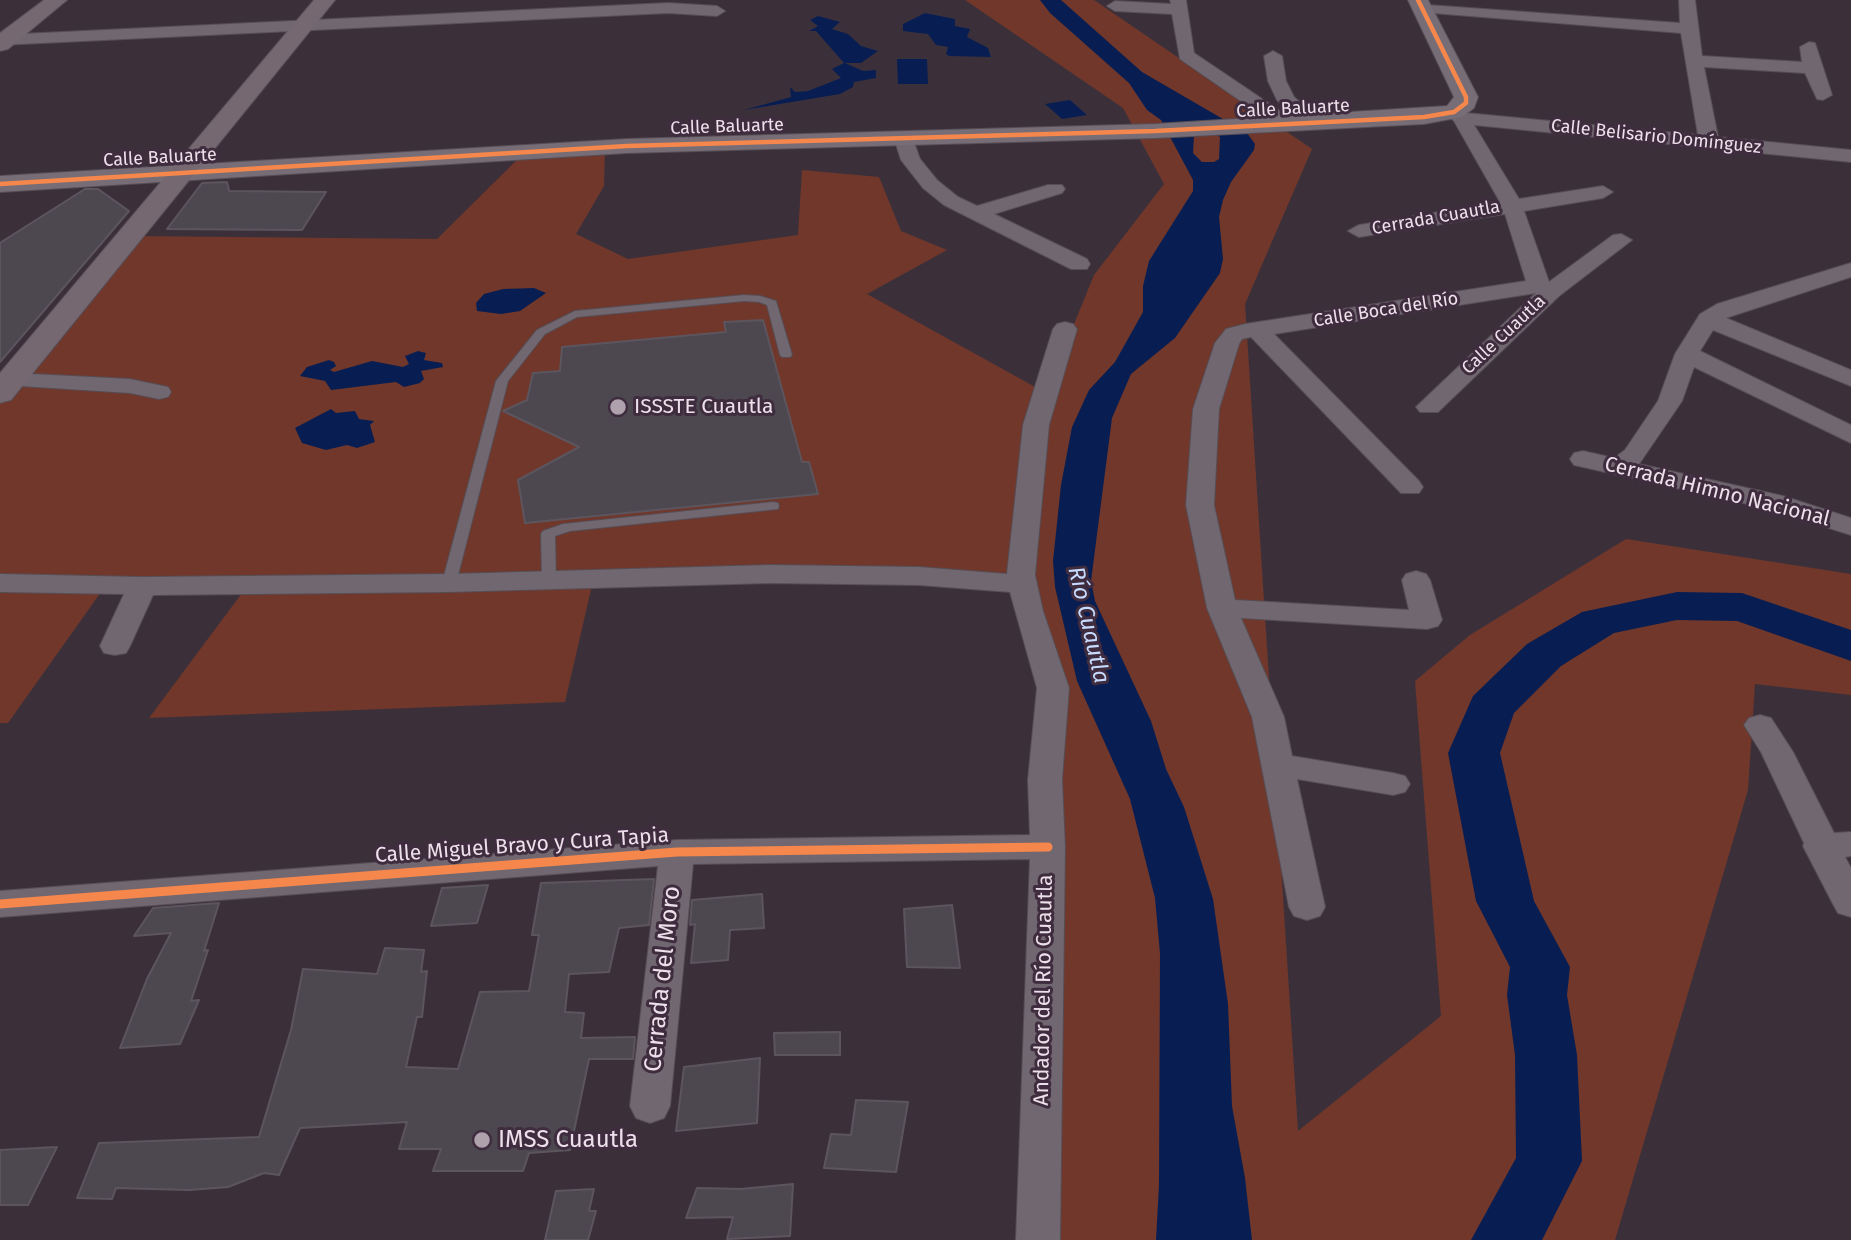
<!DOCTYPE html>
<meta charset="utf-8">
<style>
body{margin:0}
canvas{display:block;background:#3b303a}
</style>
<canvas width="1851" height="1240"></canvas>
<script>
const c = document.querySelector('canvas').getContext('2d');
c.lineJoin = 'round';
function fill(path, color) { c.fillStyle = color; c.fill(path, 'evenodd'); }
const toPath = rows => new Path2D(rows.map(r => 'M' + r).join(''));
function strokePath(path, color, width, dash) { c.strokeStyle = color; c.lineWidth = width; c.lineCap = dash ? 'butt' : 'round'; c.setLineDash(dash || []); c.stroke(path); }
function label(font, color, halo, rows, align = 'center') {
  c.font = font + ' "Fira Sans",sans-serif'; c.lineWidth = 6; c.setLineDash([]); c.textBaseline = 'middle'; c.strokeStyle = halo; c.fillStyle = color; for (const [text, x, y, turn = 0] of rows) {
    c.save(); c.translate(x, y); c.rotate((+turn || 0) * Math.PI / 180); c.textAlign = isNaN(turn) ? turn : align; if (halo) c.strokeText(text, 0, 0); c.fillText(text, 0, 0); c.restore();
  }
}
fill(toPath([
 [965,0,1094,0,1312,149,1245,304,1298,1131,1441,1016,1415,681,1470,635,1626,539,1851,574,1851,695,1755,684,1748,790,1615,1240,1044,1240,1050,724,1021,575,593,581,565,702,149,718,248,585,106,585,8,723,0,723,0,390,129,236,437,239,525,152,605,147,604,186,576,234,628,259,798,235,802,170,879,177,901,231,947,250,867,294,1046,393,1094,275,1164,184,1123,108]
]), '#70372a');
fill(toPath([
 [1040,0,1061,0,1142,72,1247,133,1255,144,1254,150,1231,182,1223,200,1219,217,1223,259,1220,273,1175,338,1131,374,1112,418,1091,581,1095,601,1151,721,1166,769,1184,807,1213,899,1228,1004,1232,1106,1245,1178,1252,1240,1156,1240,1159,1185,1160,953,1155,898,1130,799,1077,681,1055,587,1053,561,1061,485,1072,427,1089,390,1115,362,1143,312,1143,286,1149,261,1193,191,1193,180,1161,120,1147,110,1129,83,1050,13],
 [1212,132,1220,137,1219,159,1214,162,1202,162,1193,153,1194,135],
 [925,13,955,19,955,26,970,29,967,37,988,48,991,57,949,56,946,54,948,47,936,45,928,34,903,31,903,24],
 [818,16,840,22,832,29,848,34,861,46,878,51,861,63,845,63,863,71,876,70,876,78,854,82,853,87,840,94,744,110,791,97,790,87,795,92,808,91,841,78,832,69,844,63,816,31,809,31,818,26,810,20],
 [897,59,927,59,928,84,898,84],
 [1070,100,1087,115,1062,119,1045,104],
 [534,288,546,293,520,311,501,314,477,311,476,303,484,294,503,289],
 [418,351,426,353,424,360,442,363,443,367,421,371,424,379,420,383,404,387,396,382,331,390,325,381,300,376,307,367,329,360,334,362,336,366,330,370,334,372,372,361,403,367,409,364,405,356],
 [331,409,336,413,355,411,359,419,374,421,370,425,375,442,357,448,347,445,326,450,302,443,295,428]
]), '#081e52');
fill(toPath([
 [1677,592,1742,593,1851,630,1851,661,1737,621,1677,620,1614,633,1561,666,1514,713,1500,753,1534,901,1570,967,1567,995,1577,1055,1582,1161,1542,1240,1471,1240,1516,1158,1515,1055,1507,995,1510,967,1476,901,1448,753,1473,696,1527,644,1582,612,1677,592]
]), '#081e52');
const building = toPath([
 [227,182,229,191,326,192,302,230,167,229,202,183,227,182],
 [85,189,98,189,129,211,0,362,0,243,85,189],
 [763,320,802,462,809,462,818,494,525,523,518,480,579,447,503,411,527,400,533,373,560,371,562,347,726,332,724,322,763,320],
 [654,879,649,925,619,928,609,972,569,974,565,1012,584,1013,581,1038,635,1037,633,1059,589,1059,570,1150,529,1153,523,1171,433,1171,441,1149,399,1149,407,1122,300,1128,279,1175,264,1173,228,1187,189,1190,116,1188,112,1199,77,1198,99,1143,259,1137,291,1030,303,969,377,974,385,948,424,950,421,972,427,971,422,1017,417,1017,406,1067,458,1069,480,992,529,991,539,935,532,935,541,883,654,879],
 [488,885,477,923,431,926,442,888,488,885],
 [762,894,764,928,730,930,728,960,691,963,695,924,690,925,692,900,762,894],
 [219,903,204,951,208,950,191,1001,199,1000,180,1044,120,1048,147,979,171,933,134,936,153,908,219,903],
 [952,905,960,968,907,967,904,909,952,905],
 [840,1032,840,1055,775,1055,774,1033,840,1032],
 [760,1058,757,1123,676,1131,684,1067,760,1058],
 [856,1100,908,1102,896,1172,824,1168,831,1134,851,1135,856,1100],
 [57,1147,28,1205,0,1205,0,1150,57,1147],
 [793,1184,790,1236,727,1239,733,1217,686,1218,697,1188,741,1189,793,1184],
 [594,1189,589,1211,596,1211,588,1240,545,1240,556,1191,594,1189]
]);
fill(building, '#4d4750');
strokePath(building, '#5c555e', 2);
const lane = toPath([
 [744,295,760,296,776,301,792,355,790,357,782,357,780,355,767,305,759,302,744,301,577,317,545,334,508,381,456,583,454,586,444,586,442,583,496,381,537,330,575,311,744,295],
 [773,502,778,503,779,506,778,509,570,531,555,536,556,582,549,586,542,582,541,534,543,531,563,524,773,502]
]);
const street = toPath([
 [1170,0,1186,0,1194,53,1295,121,1297,125,1295,129,1281,129,1180,59,1172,14,1115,11,1107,6,1115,1,1171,4,1170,0],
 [1679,0,1695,0,1702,56,1802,62,1800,47,1809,42,1815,43,1832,95,1823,100,1817,99,1805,73,1704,67,1718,137,1851,150,1851,162,1474,125,1519,199,1603,186,1613,192,1603,198,1524,211,1549,282,1613,235,1621,234,1632,240,1559,296,1438,412,1420,412,1416,407,1536,293,1274,334,1419,481,1423,487,1419,493,1401,493,1251,337,1242,339,1239,344,1219,409,1214,505,1235,600,1409,610,1402,580,1406,574,1416,571,1426,574,1430,580,1442,620,1438,626,1427,629,1241,618,1284,717,1292,756,1393,773,1405,776,1410,784,1405,792,1393,795,1297,779,1325,907,1320,916,1307,920,1294,916,1289,907,1252,717,1207,608,1186,505,1193,409,1215,343,1226,329,1245,324,1526,281,1505,214,1359,237,1348,231,1359,225,1500,202,1454,121,1445,112,1447,108,1461,108,1466,113,1698,135,1681,33,1420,12,1414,10,1414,4,1680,23,1679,0],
 [668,3,717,6,725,11,717,16,668,13,0,45,0,35,668,3],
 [1273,51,1282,56,1286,81,1294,97,1320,120,1322,124,1320,128,1306,128,1277,100,1268,81,1264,56,1273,51],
 [904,132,911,134,920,159,937,180,958,197,977,206,1048,185,1062,185,1065,189,1062,193,994,214,1087,259,1090,264,1087,269,1071,269,944,205,923,188,901,160,894,138,904,132],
 [1851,263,1851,277,1726,318,1851,370,1851,386,1713,330,1700,351,1851,425,1851,443,1694,367,1682,401,1639,464,1783,496,1851,518,1851,535,1765,508,1574,465,1570,459,1574,453,1583,451,1614,458,1625,450,1658,401,1675,354,1700,314,1717,304,1851,263],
 [1065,322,1073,324,1077,329,1049,425,1035,575,1043,611,1069,688,1062,780,1065,847,1060,1240,1016,1240,1030,859,693,864,670,1106,664,1118,650,1123,636,1118,630,1106,658,866,0,917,0,891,677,840,1030,835,1028,780,1037,688,1010,592,919,585,770,583,449,592,153,595,130,646,126,653,115,655,104,653,100,646,124,594,0,592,0,574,142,577,449,574,770,565,919,567,1007,574,1023,425,1053,329,1057,324,1065,322],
 [13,373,130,379,168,387,171,392,168,397,159,399,130,393,4,385,1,380,4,375,13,373],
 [1760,715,1771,718,1793,752,1834,833,1851,832,1851,856,1845,857,1851,868,1851,917,1838,913,1833,904,1803,846,1804,843,1761,752,1744,725,1749,718,1760,715]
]);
const secondary = toPath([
 [1408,0,1428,0,1478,97,1474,108,1462,117,1424,124,1155,138,627,153,0,192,0,176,627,139,1155,124,1447,106,1454,97,1408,0]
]);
const primary = toPath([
 [44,0,67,0,8,49,0,51,0,33,44,0],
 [314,0,335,0,11,400,0,403,0,373,314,0]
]);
strokePath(lane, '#564d55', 2);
strokePath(street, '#564d55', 2);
strokePath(secondary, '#564d55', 2);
strokePath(primary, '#564d55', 2);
fill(lane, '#716770');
fill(street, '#716770');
fill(secondary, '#776d76');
fill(primary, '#766871');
strokePath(toPath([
 [0,184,627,146,1155,131,1424,117,1454,112,1466,103,1466,97,1418,0]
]), '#f5874c', 4.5);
strokePath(toPath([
 [0,904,677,852,1048,847]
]), '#f5874c', 9);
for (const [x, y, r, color] of [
 [618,407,9,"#afa2ad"],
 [482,1140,9,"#afa2ad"]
]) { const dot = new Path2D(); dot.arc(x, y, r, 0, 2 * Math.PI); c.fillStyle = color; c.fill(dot); strokePath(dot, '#3f2c3e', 2.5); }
label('18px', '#ede0eb', '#3f2c3e', [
 ["Calle Baluarte",1293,109,-3],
 ["Calle Baluarte",727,127,-2],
 ["Calle Belisario Domínguez",1656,137,6],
 ["Calle Baluarte",160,158,-3],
 ["Cerrada Cuautla",1436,218,-10],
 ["Calle Boca del Río",1386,310,-9],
 ["Calle Cuautla",1504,335,-43]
]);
label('21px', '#ede0eb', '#3f2c3e', [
 ["ISSSTE Cuautla",634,407]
], 'left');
label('21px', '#ede0eb', '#3f2c3e', [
 ["Cerrada Himno Nacional",1717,492,14],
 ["Calle Miguel Bravo y Cura Tapia",522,846,-4],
 ["Andador del Río Cuautla",1044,990,-89]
]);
label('italic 23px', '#c7dbff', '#3f2c3e', [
 ["Río Cuautla",1088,625,77]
]);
label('24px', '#ede0eb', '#3f2c3e', [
 ["Cerrada del Moro",663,979,-84]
]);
label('24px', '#ede0eb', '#3f2c3e', [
 ["IMSS Cuautla",498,1140]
], 'left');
</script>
